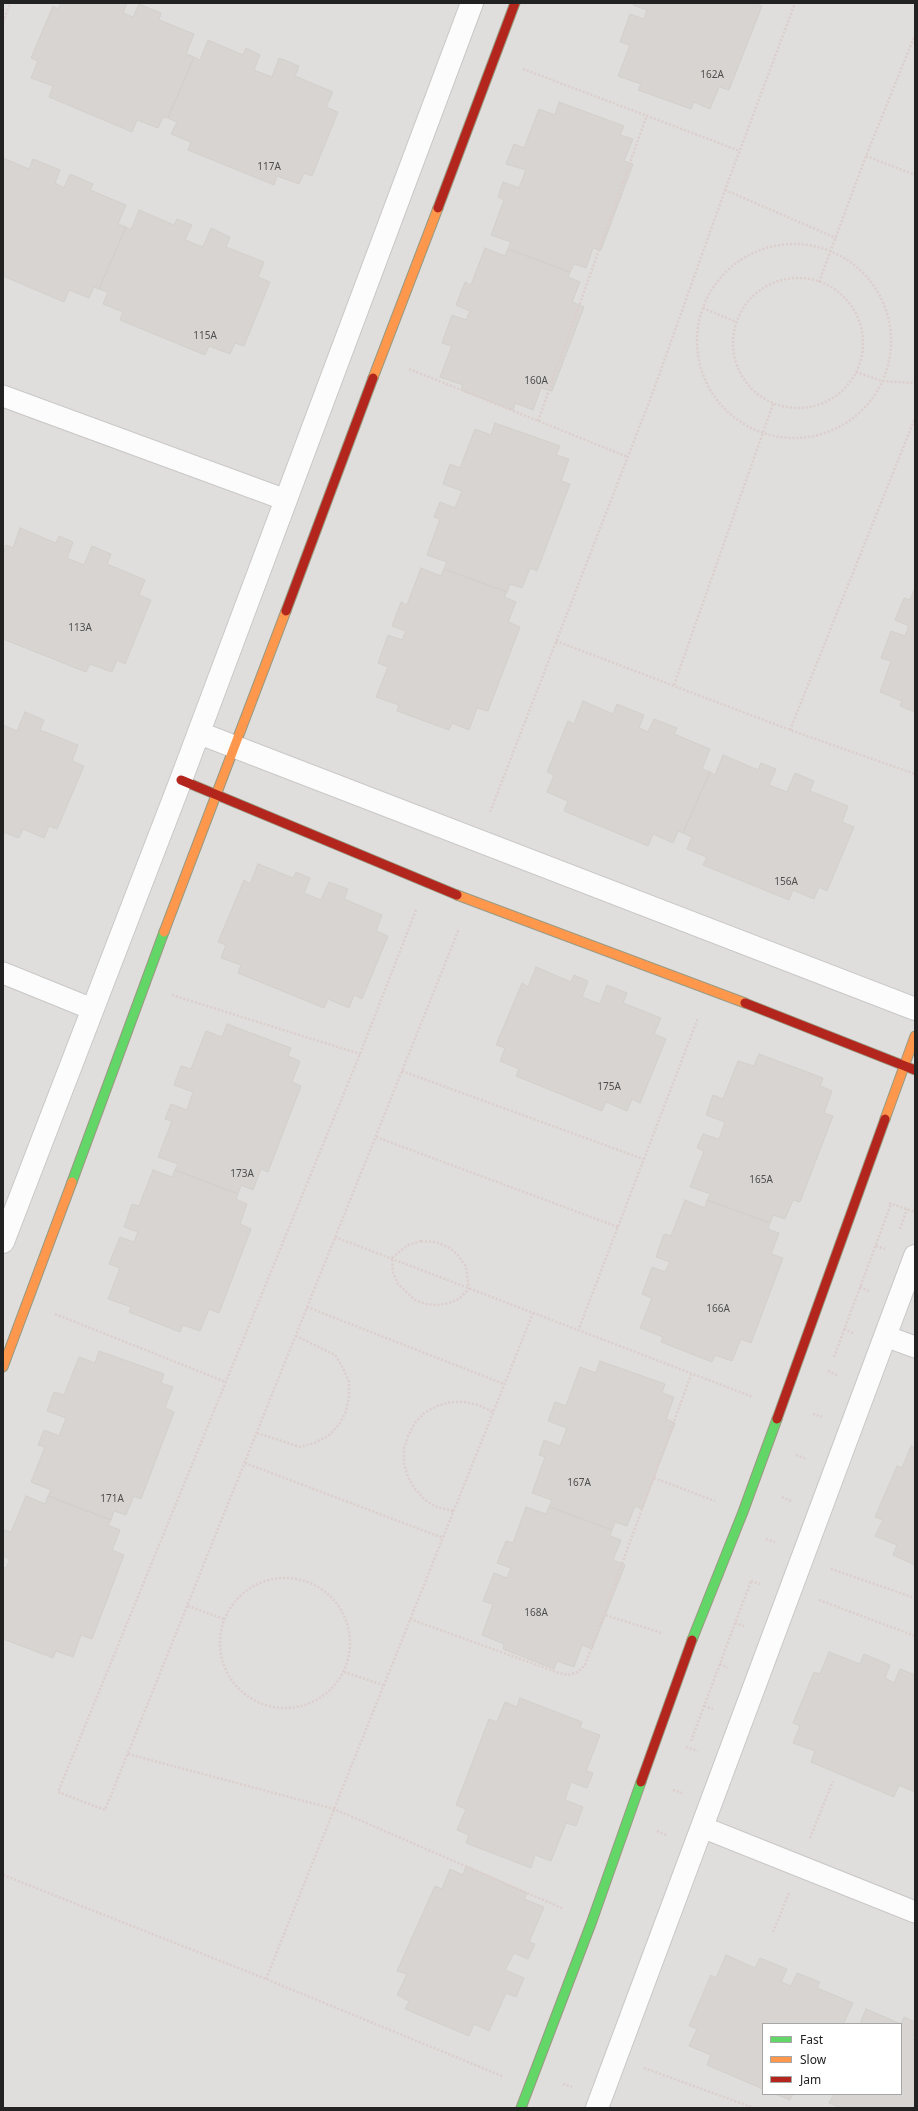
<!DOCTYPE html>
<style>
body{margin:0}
#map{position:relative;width:918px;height:2111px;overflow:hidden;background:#f0eeeb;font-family:"Noto Sans",sans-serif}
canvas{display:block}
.frame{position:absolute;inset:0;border:4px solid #222;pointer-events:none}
.legend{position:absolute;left:762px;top:2023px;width:140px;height:72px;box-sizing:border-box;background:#fff;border:1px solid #a7a7a7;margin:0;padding:5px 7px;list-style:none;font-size:12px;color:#222}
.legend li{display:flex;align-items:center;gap:8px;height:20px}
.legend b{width:20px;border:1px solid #a7a7a7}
</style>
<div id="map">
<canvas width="918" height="2111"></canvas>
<div class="frame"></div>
<ul class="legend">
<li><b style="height:5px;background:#63d668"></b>Fast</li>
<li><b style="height:5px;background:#ff974d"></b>Slow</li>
<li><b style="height:5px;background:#b3261e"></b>Jam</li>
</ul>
</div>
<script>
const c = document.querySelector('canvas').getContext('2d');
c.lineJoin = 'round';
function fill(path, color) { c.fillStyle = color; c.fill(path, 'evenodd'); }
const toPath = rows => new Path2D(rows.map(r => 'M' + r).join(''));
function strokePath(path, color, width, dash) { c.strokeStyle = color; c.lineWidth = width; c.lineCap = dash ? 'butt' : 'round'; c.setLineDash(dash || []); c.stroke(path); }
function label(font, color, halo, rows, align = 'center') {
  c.font = font + ' "Noto Sans",sans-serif'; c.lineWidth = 4; c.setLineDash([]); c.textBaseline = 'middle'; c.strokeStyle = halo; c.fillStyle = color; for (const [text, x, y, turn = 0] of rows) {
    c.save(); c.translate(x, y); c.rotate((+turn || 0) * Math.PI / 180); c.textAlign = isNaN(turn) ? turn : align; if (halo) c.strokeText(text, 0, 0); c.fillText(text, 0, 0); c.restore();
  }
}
fill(toPath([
 [3,3,915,3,915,2108,3,2108],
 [763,2024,901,2024,901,2094,763,2094]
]), '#dfdedc');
const building = toPath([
 [61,3,127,3,123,13,133,17,139,4,161,13,159,20,194,34,186,54,194,57,168,118,163,117,158,128,137,120,132,132,49,97,53,86,31,78,38,61,31,58,53,6,58,9,61,3],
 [634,3,754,3,762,6,729,90,719,87,710,109,694,102,691,109,638,90,641,84,618,76,630,45,620,42,630,14,644,19,647,10,633,5,634,3],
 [208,40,243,55,246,48,260,55,254,70,272,77,279,58,299,66,295,76,333,92,326,107,338,112,312,176,304,173,299,184,277,176,274,185,188,150,191,142,171,134,177,122,168,118,194,57,200,60,208,40],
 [559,102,624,126,620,135,633,139,624,161,633,164,601,250,593,248,586,268,574,264,570,272,508,249,511,242,491,235,504,200,498,197,503,182,519,188,526,170,506,164,514,144,524,148,539,109,555,115,559,102],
 [3,158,29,169,33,159,60,170,55,183,64,188,70,174,93,184,90,190,126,205,118,224,126,227,99,289,94,287,89,298,69,290,64,302,3,276,3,158],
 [139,210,174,225,177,219,192,225,185,240,203,247,211,228,230,237,226,247,264,262,258,277,270,282,244,346,235,343,230,354,209,346,205,355,120,320,123,312,103,304,108,292,99,289,126,227,131,230,139,210],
 [485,248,505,256,508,249,570,272,568,277,580,282,572,302,584,307,552,391,541,388,533,410,515,403,513,410,461,390,463,385,440,377,452,346,442,343,452,315,466,320,470,311,456,305,465,282,471,285,485,248],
 [495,423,560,446,556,455,569,459,561,481,570,484,537,571,530,568,522,588,510,584,507,592,444,569,447,562,427,555,440,519,434,517,440,502,455,508,462,491,443,484,450,464,460,468,475,429,491,435,495,423],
 [20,528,56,543,59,536,73,542,67,558,84,565,92,546,111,554,107,564,145,580,139,595,151,600,125,664,117,660,112,672,90,664,86,672,3,639,3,553,6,545,13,548,20,528],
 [421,568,441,576,444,569,507,592,504,597,516,602,508,622,520,627,488,711,477,708,469,730,452,723,449,730,397,711,399,705,376,697,388,667,378,663,388,635,402,640,406,631,392,626,401,602,407,605,421,568],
 [915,588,915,712,900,706,902,701,880,692,891,661,881,658,891,631,905,636,909,626,895,620,904,598,910,600,915,588],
 [583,701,613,714,617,704,644,715,639,728,648,732,654,719,677,728,674,734,710,749,702,769,710,772,683,833,678,831,673,843,653,834,648,846,564,811,568,801,547,792,554,775,547,772,568,721,574,724,583,701],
 [25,712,44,720,40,730,78,745,72,761,84,766,57,829,49,826,44,838,23,829,19,838,3,832,3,725,17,731,25,712],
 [723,755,758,770,761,763,776,769,769,785,787,792,795,773,814,781,810,791,848,806,842,822,854,827,827,891,819,887,814,899,793,890,789,900,703,865,707,857,687,849,692,837,683,833,710,772,715,775,723,755],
 [258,864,293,878,296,872,310,878,304,893,321,900,329,882,348,889,344,899,382,915,376,931,388,936,362,999,354,995,349,1008,328,999,324,1008,238,973,241,965,221,958,226,945,218,942,244,880,250,884,258,864],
 [536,967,571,982,574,975,588,981,582,997,600,1004,607,985,627,993,623,1003,661,1018,654,1034,666,1039,640,1103,632,1099,627,1111,606,1102,602,1111,516,1076,519,1069,500,1061,505,1048,496,1045,522,983,528,987,536,967],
 [227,1024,291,1048,288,1056,300,1061,292,1082,301,1086,268,1172,261,1169,253,1190,241,1185,238,1194,175,1170,178,1164,158,1157,172,1121,165,1119,171,1104,187,1110,193,1092,174,1085,181,1066,191,1069,206,1031,222,1037,227,1024],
 [759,1054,823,1078,820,1086,832,1091,824,1113,833,1116,800,1202,793,1200,785,1219,773,1215,770,1223,707,1200,711,1194,690,1187,704,1151,697,1148,703,1134,719,1139,725,1122,706,1115,713,1095,723,1099,738,1061,754,1066,759,1054],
 [153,1170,172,1177,175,1170,238,1194,236,1199,247,1204,240,1224,251,1229,219,1313,209,1309,200,1331,183,1325,180,1332,129,1312,131,1307,108,1299,120,1268,109,1264,120,1237,134,1242,138,1232,124,1227,132,1204,139,1206,153,1170],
 [685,1200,705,1208,707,1200,770,1223,768,1229,779,1233,771,1254,783,1258,751,1343,741,1339,732,1361,715,1355,712,1362,661,1342,663,1337,640,1328,652,1298,642,1294,652,1267,665,1272,670,1262,656,1257,664,1234,671,1236,685,1200],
 [99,1351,164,1374,161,1383,173,1387,165,1408,174,1412,141,1499,134,1496,126,1515,114,1511,111,1520,48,1496,51,1490,31,1482,45,1447,38,1445,44,1430,59,1436,66,1418,47,1411,54,1392,64,1395,79,1357,95,1363,99,1351],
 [600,1361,665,1384,662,1393,674,1397,666,1419,675,1423,642,1509,635,1506,627,1526,615,1522,612,1530,549,1507,552,1500,532,1493,545,1457,539,1455,544,1440,560,1446,567,1428,548,1421,555,1402,566,1406,580,1367,596,1373,600,1361],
 [911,1446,915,1448,915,1565,893,1555,897,1545,875,1536,883,1520,875,1517,897,1466,902,1468,911,1446],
 [26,1496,45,1504,48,1496,111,1520,108,1525,120,1530,112,1550,124,1555,92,1639,81,1635,73,1657,56,1651,53,1658,3,1639,3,1567,6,1568,10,1559,3,1556,3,1536,5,1530,11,1532,26,1496],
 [526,1507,546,1514,549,1507,612,1530,610,1536,621,1540,613,1560,625,1565,592,1649,582,1645,574,1667,557,1661,554,1669,503,1649,504,1644,482,1635,493,1604,483,1601,494,1573,507,1578,511,1568,497,1563,506,1541,513,1543,526,1507],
 [829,1652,860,1664,864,1654,890,1665,885,1678,894,1683,900,1669,915,1675,915,1792,899,1785,894,1797,811,1762,815,1751,793,1743,800,1726,793,1723,814,1672,820,1674,829,1652],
 [520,1698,582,1722,580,1728,600,1735,586,1771,593,1773,587,1788,571,1782,565,1800,583,1807,576,1826,566,1823,551,1861,535,1855,531,1868,466,1843,469,1835,457,1830,466,1809,456,1805,489,1719,497,1722,505,1702,517,1707,520,1698],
 [466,1866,527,1893,524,1899,544,1907,529,1942,535,1944,528,1959,514,1953,505,1970,524,1978,516,1997,506,1993,489,2031,474,2024,469,2036,405,2009,409,2001,397,1995,407,1974,397,1971,435,1886,442,1889,450,1869,463,1875,466,1866],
 [726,1955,755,1968,760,1958,787,1969,781,1982,791,1986,797,1973,820,1982,817,1988,853,2003,844,2023,847,2024,763,2024,763,2089,707,2065,711,2055,689,2046,697,2029,689,2026,711,1975,716,1978,726,1955],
 [866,2009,901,2024,904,2017,915,2022,915,2032,912,2039,915,2040,915,2108,842,2108,829,2103,834,2094,901,2094,901,2024,860,2024,866,2009],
 [775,2094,793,2094,790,2100,775,2094]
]);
fill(building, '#d7d4d2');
strokePath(building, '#d3d0cc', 1);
const lane = toPath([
 [3,396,286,500],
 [3,973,92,1009],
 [885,1336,915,1347],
 [702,1827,915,1912]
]);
const street = toPath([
 [199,733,915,1009],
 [3,1242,181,780,472,3],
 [597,2108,915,1256]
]);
const fast = toPath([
 [72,1182,164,932],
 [692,1640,743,1512,777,1419],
 [521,2108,592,1921,641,1782]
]);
const slow = toPath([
 [373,378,438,208],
 [457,895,745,1003],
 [164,932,286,611],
 [885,1119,915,1036],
 [3,1367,72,1182]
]);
const jam = toPath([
 [438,208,515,3],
 [286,611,373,378],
 [181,780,457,895],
 [745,1003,915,1070],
 [777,1419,885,1119],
 [641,1782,692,1640]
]);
strokePath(lane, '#c9c8c7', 23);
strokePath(street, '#c9c8c7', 24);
strokePath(fast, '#999a82', 11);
strokePath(slow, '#999a82', 11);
strokePath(jam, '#999a82', 11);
strokePath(toPath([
 [3,22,10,3],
 [523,69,740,151],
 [866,156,915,175],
 [725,190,836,238],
 '697 341a97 97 0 1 1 194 0a97 97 0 1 1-194 0Z',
 '733 343a65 65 0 1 1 130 0a65 65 0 1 1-130 0Z',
 [819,282,866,156,915,35],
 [703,308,736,322],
 [409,369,628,457],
 [856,372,882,381,915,383],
 [538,421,647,115],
 [556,641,790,730,915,774],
 [674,685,773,404],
 [790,730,915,418],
 [490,812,653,392,725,190,795,3],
 [416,910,360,1054,58,1792,105,1810,459,929],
 [172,995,360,1054],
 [402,1071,643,1159],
 [376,1137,618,1227],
 [889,1203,915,1212],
 [900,1229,907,1209],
 [335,1237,753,1397],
 [421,1241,435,1242,448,1247,458,1255,466,1267,469,1289,459,1299,449,1303,438,1305,426,1304,415,1300,398,1284,393,1273,392,1258,408,1245,421,1241],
 [876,1246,885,1249],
 [860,1287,869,1291],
 [307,1307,504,1384],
 [55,1314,226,1382],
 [844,1329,853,1333],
 [578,1331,698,1018],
 [834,1357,891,1204],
 [828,1371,837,1375],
 [813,1414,822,1417],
 [257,1433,300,1447,314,1443,328,1436,339,1425,346,1411,349,1397,349,1382,343,1368,335,1355,296,1336],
 [796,1455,806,1459],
 [245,1463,443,1538],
 [654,1478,715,1501],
 [782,1497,791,1501],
 [453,1511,437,1507,425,1500,415,1489,408,1477,404,1464,404,1449,408,1436,415,1423,424,1413,437,1406,451,1402,465,1402,478,1405,493,1412],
 [766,1539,775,1542],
 [831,1569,915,1598],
 '220 1643a65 65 0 1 1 130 0a65 65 0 1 1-130 0Z',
 [751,1581,760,1584],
 [819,1600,915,1636],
 [188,1606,224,1619],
 [602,1614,662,1633],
 [410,1619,559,1673,568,1675,578,1672,585,1665,691,1375],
 [735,1623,744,1626],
 [720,1664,728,1668],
 [344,1672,383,1685],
 [704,1706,713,1709],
 [691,1741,751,1581],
 [686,1747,698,1751],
 [128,1754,334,1809,564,1909],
 [673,1790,682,1793],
 [657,1831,666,1835],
 [810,1838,833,1781],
 [3,1875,266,1979,502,2076],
 [773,1932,789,1893],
 [266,1979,533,1313],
 [644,2068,754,2108],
 [563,2084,572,2087]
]), '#dccecd', 2.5, [2, 2]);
strokePath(lane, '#fdfcfc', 21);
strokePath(street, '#fdfcfc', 22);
strokePath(fast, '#63d668', 9);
strokePath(slow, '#ff974d', 9);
strokePath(jam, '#b3261e', 9);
label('10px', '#4f4e4e', null, [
 ["162A",712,75],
 ["117A",269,167],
 ["115A",205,336],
 ["160A",536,381],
 ["113A",80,628],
 ["156A",786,882],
 ["175A",609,1087],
 ["173A",242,1174],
 ["165A",761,1180],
 ["166A",718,1309],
 ["167A",579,1483],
 ["171A",112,1499],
 ["168A",536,1613]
]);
</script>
